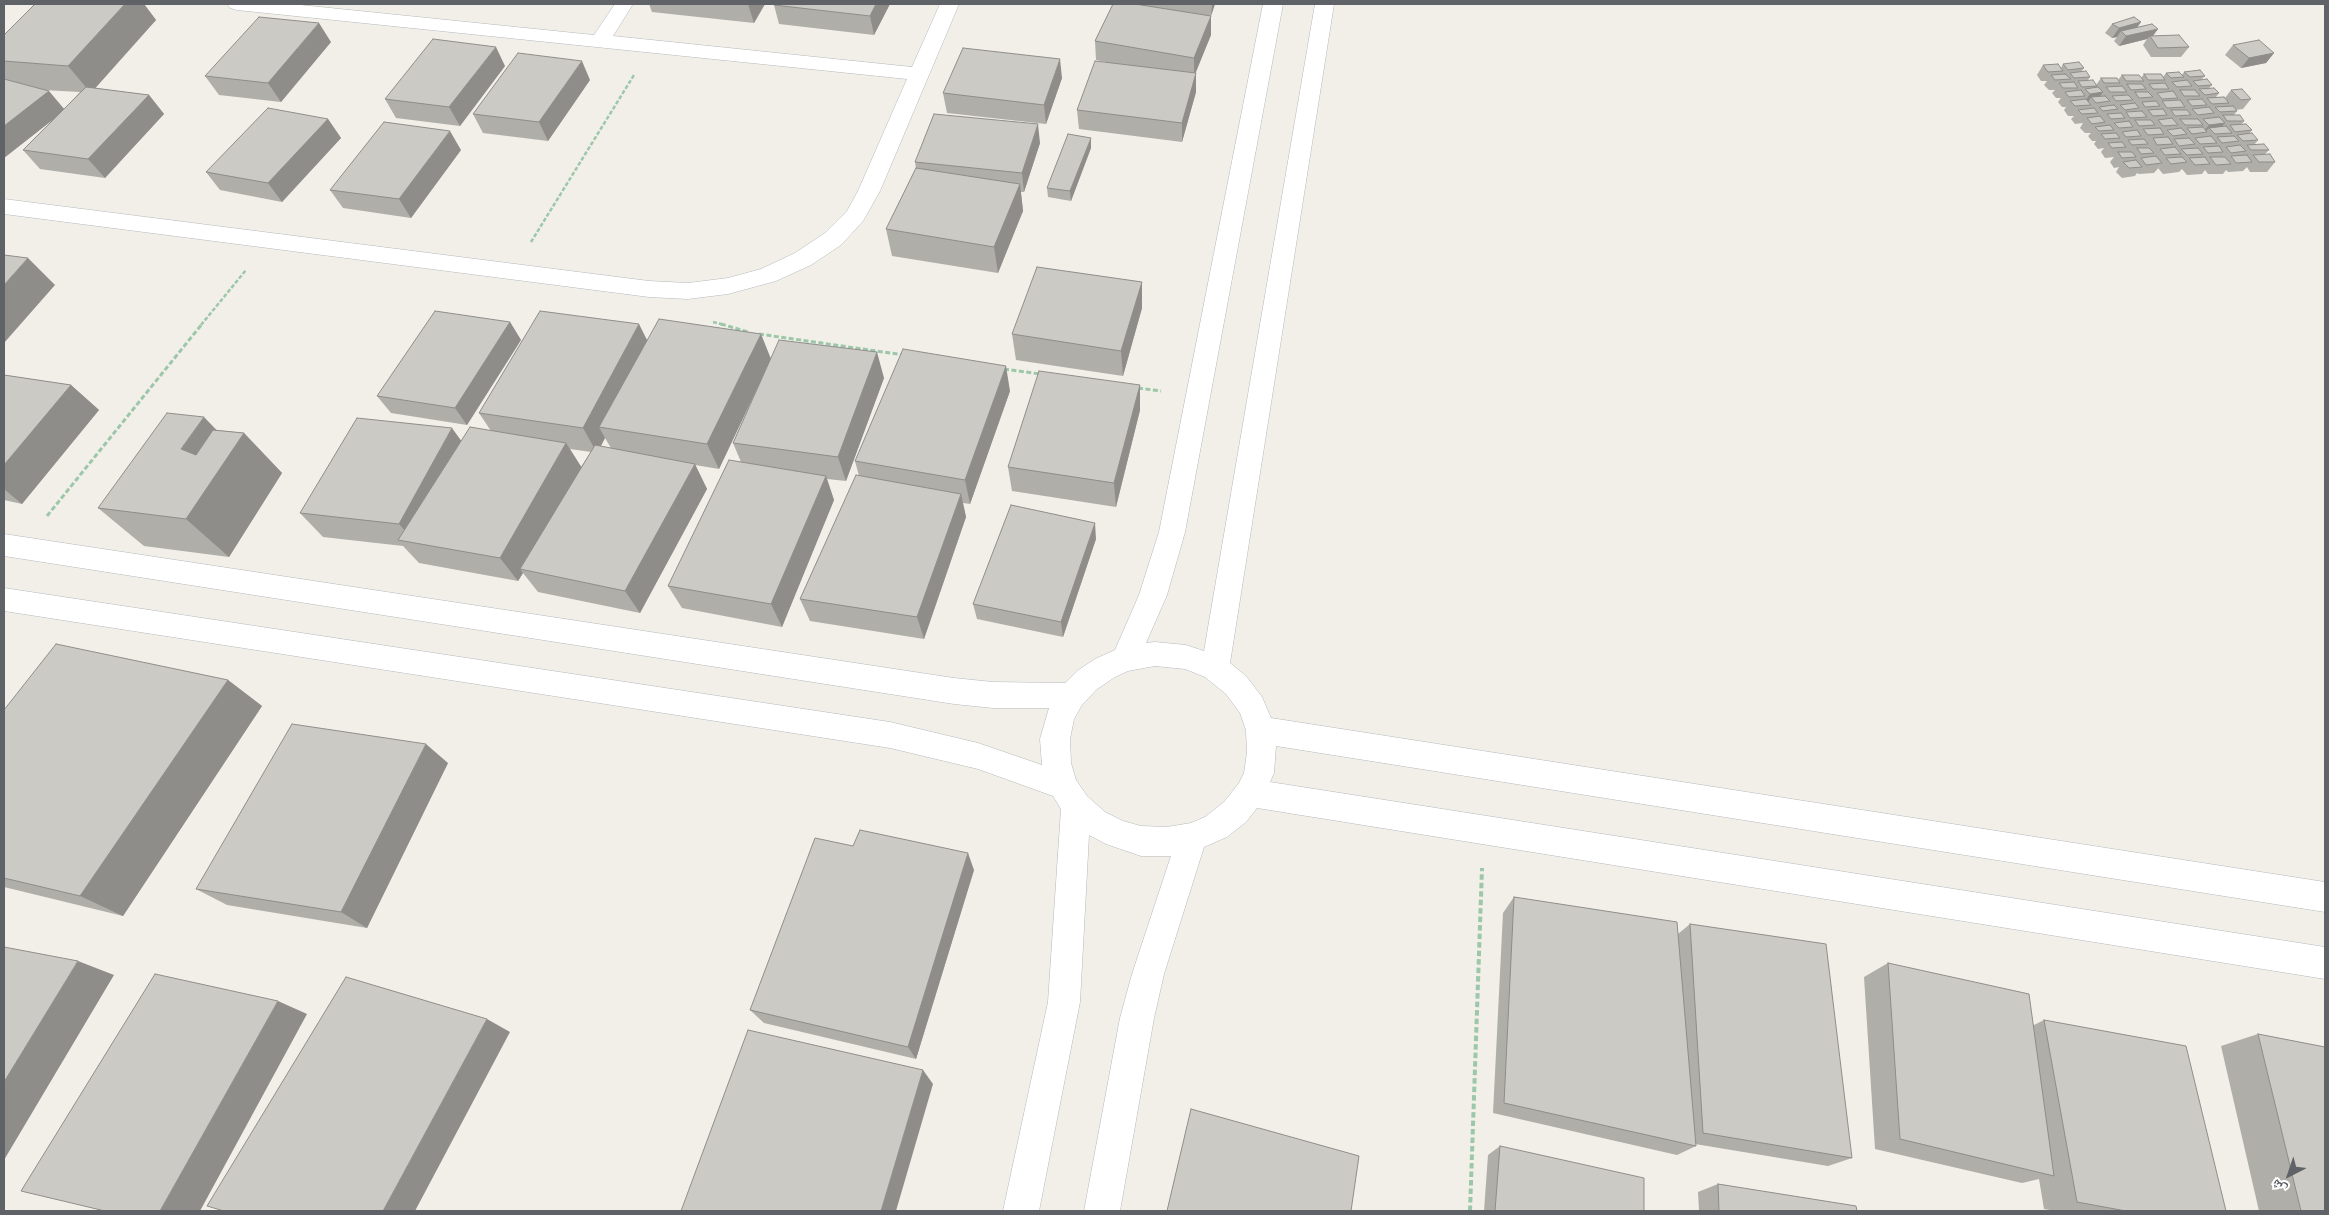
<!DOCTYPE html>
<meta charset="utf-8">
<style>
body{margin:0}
#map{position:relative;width:2329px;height:1215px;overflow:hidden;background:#f1efe8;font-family:"Fira Sans","Noto Naskh Arabic",sans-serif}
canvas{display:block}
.frame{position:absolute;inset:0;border:5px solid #5f6368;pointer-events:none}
.north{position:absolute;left:2264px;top:1150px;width:50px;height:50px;-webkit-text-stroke:4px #fff;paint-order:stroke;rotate:221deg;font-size:14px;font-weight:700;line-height:20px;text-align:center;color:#5f6368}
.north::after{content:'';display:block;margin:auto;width:18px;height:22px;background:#5f6368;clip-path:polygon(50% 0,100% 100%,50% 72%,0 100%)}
</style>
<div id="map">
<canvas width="2329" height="1215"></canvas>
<div class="frame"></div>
<div class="north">ش</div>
</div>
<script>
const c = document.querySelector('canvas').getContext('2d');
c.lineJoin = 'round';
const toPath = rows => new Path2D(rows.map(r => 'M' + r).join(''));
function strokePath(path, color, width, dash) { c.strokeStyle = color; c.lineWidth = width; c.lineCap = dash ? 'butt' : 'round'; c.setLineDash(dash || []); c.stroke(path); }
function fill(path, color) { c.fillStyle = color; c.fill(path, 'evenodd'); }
const street = toPath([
 [227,4,291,4,594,35,615,4,633,4,613,36,912,67,940,4,959,4,880,191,863,221,841,245,811,265,776,281,728,294,688,299,649,297,4,214,4,199,649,281,688,283,728,278,761,269,795,253,825,233,847,211,858,191,907,79,237,10,230,8,227,4],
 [1263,4,1283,4,1185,532,1167,595,1146,643,1155,642,1186,645,1204,651,1315,4,1334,4,1230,663,1246,676,1262,697,1271,718,2325,882,2325,912,1276,746,1274,773,1270,782,2325,947,2325,979,1257,808,1246,822,1227,837,1204,847,1164,974,1154,1018,1120,1211,1084,1211,1120,1018,1132,974,1171,856,1141,856,1106,844,1089,835,1080,1002,1039,1211,1003,1211,1048,1002,1061,809,1053,796,978,769,890,748,4,611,4,588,890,722,978,743,1042,765,1040,739,1049,708,993,708,954,704,4,556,4,534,954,678,993,682,1065,683,1077,671,1095,659,1115,650,1139,595,1159,532,1263,4],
 [1155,666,1185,669,1205,677,1226,694,1240,713,1246,730,1247,752,1244,773,1239,783,1224,802,1205,817,1191,823,1167,827,1141,826,1123,821,1105,812,1087,796,1076,780,1071,763,1070,739,1074,719,1082,705,1097,689,1115,677,1128,671,1155,666]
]);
strokePath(street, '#b5b8bc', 1);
strokePath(toPath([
 [531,242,634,75],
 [713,322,725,325],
 [201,325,246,270]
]), '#9cc7a9', 2.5, [4, 2]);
strokePath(toPath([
 [721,324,748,332],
 [759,334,904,355],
 [1004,369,1040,374],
 [1138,388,1161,391],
 [47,516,202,324]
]), '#9cc7a9', 3, [5, 2.5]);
strokePath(toPath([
 [1470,1211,1482,868]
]), '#9cc7a9', 4, [5.5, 3]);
fill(street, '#fff');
fill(toPath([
 [35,4,144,4,156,20,95,88,149,95,164,114,105,178,40,169,23,150,54,119,4,158,4,35],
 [43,90,80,92,64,109],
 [649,4,765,4,754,23,652,12],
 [890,4,874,35,779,24,774,5],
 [1113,4,1215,4,1211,16,1211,35,1195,73,1196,92,1182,142,1079,129,1077,110,1111,63,1096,60,1095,41],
 [2141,22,2136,28,2158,29,2153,36,2189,47,2181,57,2151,57,2143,45,2147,39,2119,46,2114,41,2117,37,2112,38,2105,33,2112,24],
 [331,42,281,102,219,95,205,76],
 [2233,45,2274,53,2266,63,2241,68,2225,55],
 [2063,64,2084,68,2081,72,2090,77,2088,80,2096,85,2101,78,2118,80,2122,75,2141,78,2144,74,2163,77,2166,73,2182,75,2184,72,2205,76,2201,80,2212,85,2209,88,2219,93,2216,97,2225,98,2231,90,2251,99,2243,109,2235,110,2237,111,2234,115,2244,121,2241,125,2252,130,2249,134,2258,140,2254,145,2269,150,2264,155,2275,162,2267,172,2250,172,2247,167,2243,171,2228,172,2226,170,2223,174,2208,174,2205,170,2202,174,2187,175,2182,169,2179,172,2163,174,2158,168,2161,165,2154,173,2139,174,2137,173,2135,176,2122,178,2116,172,2119,167,2114,168,2110,162,2114,157,2105,158,2101,152,2104,148,2098,149,2094,144,2096,141,2092,141,2088,136,2091,133,2085,133,2080,128,2083,123,2075,124,2071,119,2074,116,2068,116,2064,110,2066,107,2062,107,2058,102,2061,98,2056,98,2052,93,2055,90,2049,90,2044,85,2047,81,2041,81,2037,75,2043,65,2061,68],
 [505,66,460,126,396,118,385,99],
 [1062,78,1046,124,947,113,943,93],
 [590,80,548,141,483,133,473,114],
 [328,119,341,138,282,202,220,190,206,172],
 [1040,143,1024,192,1021,192,1023,211,998,273,892,256,886,229,916,168,915,162],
 [1091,148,1071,201,1048,197,1047,188],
 [461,150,411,218,343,208,330,190],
 [1142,282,1142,308,1123,376,1016,360,1012,334],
 [510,322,521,340,467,425,391,413,377,396],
 [647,340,771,358,884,378,846,481,827,479,834,500,782,627,682,608,668,586,741,462,733,443,758,387,719,469,695,465,707,489,640,613,538,592,523,573,518,581,419,563,403,546,323,537,300,513,461,441,491,431,479,413],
 [605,438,611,448,601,446],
 [570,449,591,452,581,467],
 [4,375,71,385,99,410,22,504,4,500],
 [1140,385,1140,410,1116,507,1012,491,1008,467],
 [1010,391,970,504,963,503,966,517,924,639,810,621,800,599,859,476,855,461],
 [217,430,244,433,282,473,229,557,144,546,98,508],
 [1096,539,1063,637,977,619,973,604],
 [228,680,262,706,123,916,4,887,4,710],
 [448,763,367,928,227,905,196,889],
 [853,846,974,870,916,1059,764,1023,750,1010],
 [1514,897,1678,934,1690,924,1852,1158,1828,1166,1695,1144,1696,1146,1677,1155,1493,1113,1503,913],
 [1888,963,2034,1025,2044,1020,2226,1211,2056,1211,2044,1209,2039,1179,2022,1183,1875,1149,1864,977],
 [2258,1034,2325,1211,2259,1211,2221,1046],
 [1500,1146,1644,1211,1484,1211,1488,1155],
 [1718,1184,1857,1211,1699,1211,1698,1192]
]), '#afaea9');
fill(toPath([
 [125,4,144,4,156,20,91,93,68,66],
 [748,4,765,4,754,23],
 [876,4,890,4,874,35,870,16],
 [1212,4,1215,4,1211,16],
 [1211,16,1211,35,1194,77,1194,58],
 [2141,22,2134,32,2121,31,2117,37,2112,38,2119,28],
 [319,23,331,42,281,102,268,83],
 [2158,29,2151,38,2150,36,2147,39,2119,46,2126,36],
 [496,47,505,66,460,126,449,107],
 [2274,53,2266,63,2241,68,2249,58],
 [1060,59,1062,78,1046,124,1044,105],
 [582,61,590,80,548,141,539,122],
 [1196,73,1196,92,1182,142,1182,123],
 [49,91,65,110,4,158,4,126],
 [2103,92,2096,102,2091,97,2087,104,2083,104,2090,94],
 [149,95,164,114,105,178,88,159],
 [328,119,341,138,282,202,268,183],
 [2225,123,2216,132,2209,128,2205,132,2202,133,2209,125],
 [1038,124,1040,143,1024,192,1022,173],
 [450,131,461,150,411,218,399,199],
 [1091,138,1091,148,1071,201,1070,191],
 [1020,184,1023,211,998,273,994,247],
 [28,258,55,285,4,343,4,285],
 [1142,282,1142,308,1123,376,1121,351],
 [510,322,521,340,467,425,455,408],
 [639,324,652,350,599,427,605,438,597,453,583,428],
 [761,334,771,359,719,469,707,444],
 [877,352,884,378,846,481,838,457],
 [1006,366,1010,391,970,504,965,480],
 [71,385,99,410,22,504,4,489,4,465],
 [1140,385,1140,410,1116,507,1114,483],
 [204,417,234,448,244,433,282,473,229,557,186,519,181,449],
 [452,428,470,453,416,543,399,524],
 [566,443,582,468,520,569,523,573,518,581,500,558],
 [695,464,707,489,640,613,625,591],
 [826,476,834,500,782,627,771,604],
 [961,494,966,517,924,639,917,617],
 [1095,523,1096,539,1063,637,1061,622],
 [228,680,262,706,123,916,80,896],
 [426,744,448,763,367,928,341,912],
 [968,853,974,870,916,1059,908,1047],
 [78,961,114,975,4,1160,4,1082],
 [278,1001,307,1014,200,1211,160,1211],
 [487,1019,510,1032,415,1211,383,1211],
 [923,1070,933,1084,896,1211,881,1211]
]), '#8f8d8a');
const building = toPath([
 [35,4,125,4,68,66,4,61,4,35,35,4],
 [775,4,876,4,870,16,774,5,775,4],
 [1113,4,1135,4,1211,16,1194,58,1095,41,1113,4],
 [259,17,319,23,268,83,205,76,259,17],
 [2134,17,2141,22,2119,28,2112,24,2134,17],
 [2152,24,2158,29,2126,36,2121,31,2152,24],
 [2179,35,2189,47,2158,48,2150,36,2179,35],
 [433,39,496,47,449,107,385,99,433,39],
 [2259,40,2274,53,2249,58,2233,45,2259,40],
 [963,48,1060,59,1044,105,943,93,963,48],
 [518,53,582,61,539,122,473,114,518,53],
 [1095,61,1196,73,1182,123,1077,110,1095,61],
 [2079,62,2084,68,2068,70,2063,64,2079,62],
 [2058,64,2063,71,2048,72,2043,65,2058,64],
 [2200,70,2205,76,2190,77,2184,72,2200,70],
 [2086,71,2090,77,2074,78,2070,73,2086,71],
 [2179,72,2184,77,2171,78,2166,73,2179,72],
 [2065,74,2071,79,2055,80,2051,75,2065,74],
 [2144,74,2161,74,2165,80,2148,80,2144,74],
 [2122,75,2139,75,2144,81,2126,81,2122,75],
 [2101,78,2117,78,2120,83,2104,83,2101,78],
 [4,79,49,91,4,126,4,79],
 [2207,79,2212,85,2198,86,2193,81,2207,79],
 [2093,80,2097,86,2082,87,2078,81,2093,80],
 [2187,80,2192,86,2177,87,2172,82,2187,80],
 [2074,82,2078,88,2063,88,2059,83,2074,82],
 [2165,83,2169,89,2153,89,2149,84,2165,83],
 [2127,84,2142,84,2146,89,2131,90,2127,84],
 [2122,86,2127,92,2110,92,2106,87,2122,86],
 [86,87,149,95,88,159,23,150,86,87],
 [2098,87,2103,92,2090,94,2085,89,2098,87],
 [2214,88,2219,93,2205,95,2199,89,2214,88],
 [2242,89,2251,99,2241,100,2231,90,2242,89],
 [2081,90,2085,96,2069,97,2065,92,2081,90],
 [2180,90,2195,90,2200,96,2184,96,2180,90],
 [2173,91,2178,98,2162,99,2157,93,2173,91],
 [2135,92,2148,92,2153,97,2139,98,2135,92],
 [2128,95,2133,100,2116,101,2112,96,2128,95],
 [2105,96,2110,101,2096,103,2091,97,2105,96],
 [2224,97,2229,103,2212,104,2207,98,2224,97],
 [2086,99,2091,105,2075,106,2070,101,2086,99],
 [2202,99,2207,105,2192,106,2187,100,2202,99],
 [2180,100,2185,107,2167,108,2162,101,2180,100],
 [2156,101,2160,106,2145,107,2142,102,2156,101],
 [2135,103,2139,108,2125,110,2120,105,2135,103],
 [2114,105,2118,109,2103,111,2099,107,2114,105],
 [2233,106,2237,111,2220,112,2215,107,2233,106],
 [2209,107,2214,113,2198,115,2192,109,2209,107],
 [268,108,328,119,268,183,206,172,268,108],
 [2094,108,2098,113,2082,114,2078,110,2094,108],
 [2163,109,2167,115,2153,116,2148,110,2163,109],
 [2171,110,2187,110,2191,115,2175,116,2171,110],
 [2142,111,2147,117,2130,118,2126,112,2142,111],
 [2121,113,2125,118,2111,119,2107,114,2121,113],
 [934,114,1038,124,1022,173,915,162,934,114],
 [2223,115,2240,115,2244,121,2227,121,2223,115],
 [2100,116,2105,122,2092,124,2087,118,2100,116],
 [2219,117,2225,123,2209,125,2203,119,2219,117],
 [2172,118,2178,125,2163,126,2158,120,2172,118],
 [2180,119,2198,119,2203,125,2185,125,2180,119],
 [2135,120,2151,120,2155,125,2139,126,2135,120],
 [2129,121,2133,127,2119,128,2114,123,2129,121],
 [384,122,450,131,399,199,330,190,384,122],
 [2246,124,2252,130,2235,132,2230,125,2246,124],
 [2110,125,2114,130,2099,131,2095,127,2110,125],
 [2226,126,2232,133,2215,134,2209,128,2226,126],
 [2203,127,2207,132,2192,134,2187,128,2203,127],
 [2160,128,2164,134,2148,135,2143,129,2160,128],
 [2181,128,2187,134,2173,136,2167,130,2181,128],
 [2137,130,2141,136,2126,137,2122,132,2137,130],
 [2116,133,2120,138,2105,139,2101,134,2116,133],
 [2252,133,2258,140,2243,141,2237,135,2252,133],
 [1068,134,1091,138,1070,191,1047,188,1068,134],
 [2211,136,2217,143,2200,144,2195,138,2211,136],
 [2234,136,2239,141,2222,143,2217,137,2234,136],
 [2168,137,2173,144,2157,145,2153,138,2168,137],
 [2189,138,2195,144,2179,146,2174,139,2189,138],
 [2144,139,2148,144,2132,145,2128,140,2144,139],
 [2122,142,2126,147,2112,148,2108,143,2122,142],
 [2264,144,2269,150,2251,150,2247,145,2264,144],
 [2240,145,2246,151,2231,153,2226,147,2240,145],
 [2219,146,2223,152,2208,153,2203,147,2219,146],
 [2175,147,2181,154,2165,155,2160,149,2175,147],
 [2137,148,2149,148,2154,153,2141,154,2137,148],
 [2198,148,2203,154,2187,155,2181,149,2198,148],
 [2118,152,2132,152,2136,157,2122,158,2118,152],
 [2270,154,2275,162,2259,162,2253,155,2270,154],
 [2247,155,2252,162,2236,163,2231,156,2247,155],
 [2156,156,2162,163,2146,165,2141,158,2156,156],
 [2182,157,2187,162,2171,164,2166,158,2182,157],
 [2205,157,2210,164,2195,165,2189,158,2205,157],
 [2210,157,2225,157,2231,164,2216,165,2210,157],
 [2136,160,2142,167,2129,168,2123,162,2136,160],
 [916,168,1020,184,994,247,886,229,916,168],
 [4,255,28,258,4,285,4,255],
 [1037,267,1142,282,1121,351,1012,334,1037,267],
 [435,311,510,322,455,408,377,396,435,311],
 [540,311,639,324,583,428,479,413,540,311],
 [659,319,761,334,707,444,599,427,659,319],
 [779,340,877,352,838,457,733,443,779,340],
 [903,349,1006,366,965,480,855,461,903,349],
 [1039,371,1140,385,1114,483,1008,467,1039,371],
 [4,375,71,385,4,465,4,375],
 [167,413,204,417,181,449,196,455,213,430,244,433,186,519,98,508,167,413],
 [357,418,452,428,399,524,300,513,357,418],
 [470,427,566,443,500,558,398,540,470,427],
 [595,445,695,464,625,591,520,569,595,445],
 [729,460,826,476,771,604,668,586,729,460],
 [856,475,961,494,917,617,800,599,856,475],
 [1011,505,1095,523,1061,622,973,604,1011,505],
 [56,644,228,680,80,896,4,878,4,710,56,644],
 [292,724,426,744,341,912,196,889,292,724],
 [860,830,968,853,908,1047,750,1010,815,838,853,846,860,830],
 [1514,897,1677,922,1696,1146,1504,1103,1514,897],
 [1690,924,1826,944,1852,1158,1703,1133,1690,924],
 [4,947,78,961,4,1082,4,947],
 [1888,963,2029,994,2054,1176,1900,1139,1888,963],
 [155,974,278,1001,160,1211,105,1211,21,1191,155,974],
 [346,977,487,1019,383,1211,224,1211,207,1206,346,977],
 [2044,1020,2186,1046,2226,1211,2126,1211,2077,1202,2044,1020],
 [748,1030,923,1070,881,1211,681,1211,748,1030],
 [2258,1034,2325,1047,2325,1211,2301,1211,2258,1034],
 [1191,1109,1359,1156,1351,1211,1167,1211,1191,1109],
 [1500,1146,1644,1178,1644,1211,1495,1211,1500,1146],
 [1718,1184,1856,1206,1857,1211,1719,1211,1718,1184]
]);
fill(building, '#cccac5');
strokePath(building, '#8f8d8a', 1);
</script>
